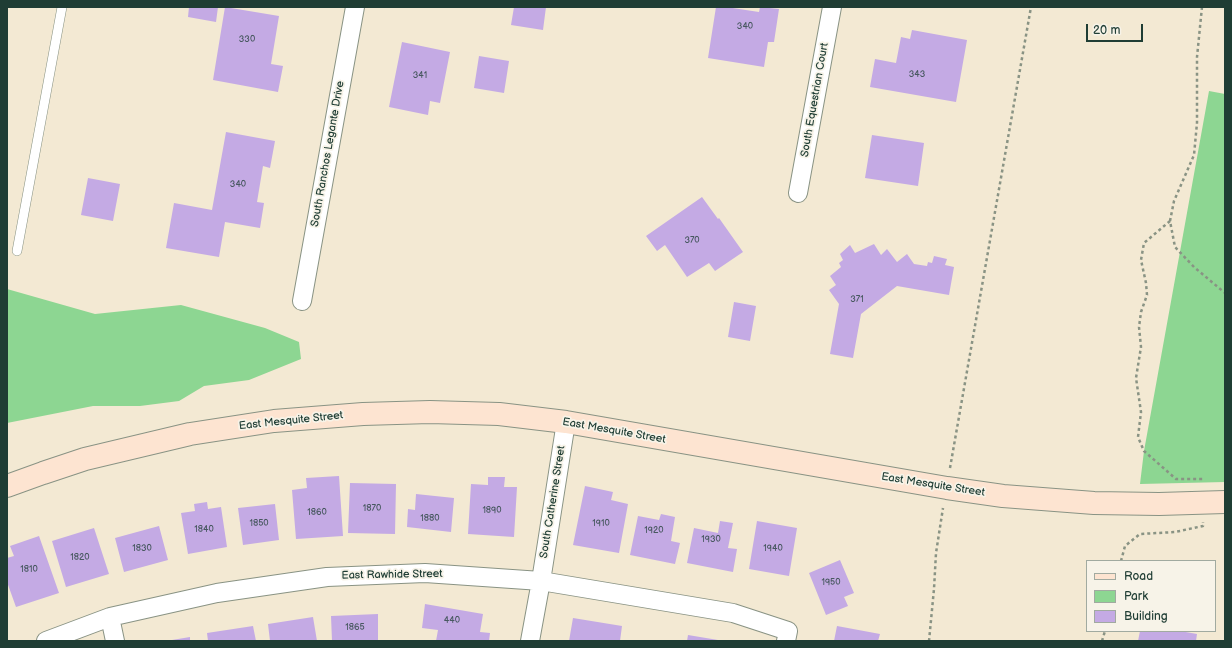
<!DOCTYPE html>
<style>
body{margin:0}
#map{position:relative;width:1232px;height:648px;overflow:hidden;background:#f3e9d3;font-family:"Balsamiq Sans",sans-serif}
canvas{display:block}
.frame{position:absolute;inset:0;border:8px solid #1f3d34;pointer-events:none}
.legend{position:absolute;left:1086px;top:560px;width:130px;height:72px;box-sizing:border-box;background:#f7f3e8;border:1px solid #a1aaa0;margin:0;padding:5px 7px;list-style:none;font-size:12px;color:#1f3d34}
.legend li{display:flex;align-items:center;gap:8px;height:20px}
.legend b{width:20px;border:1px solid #a1aaa0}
.scale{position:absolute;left:1086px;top:24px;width:57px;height:18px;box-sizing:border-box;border:2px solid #1f3d34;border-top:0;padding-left:5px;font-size:12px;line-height:14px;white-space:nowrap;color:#1f3d34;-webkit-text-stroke:3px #f7f3e8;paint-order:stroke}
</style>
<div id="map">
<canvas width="1232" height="648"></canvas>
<div class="frame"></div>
<ul class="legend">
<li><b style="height:5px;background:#fde4d1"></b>Road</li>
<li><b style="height:11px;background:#8dd692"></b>Park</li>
<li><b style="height:11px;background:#c4aae4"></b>Building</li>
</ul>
<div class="scale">20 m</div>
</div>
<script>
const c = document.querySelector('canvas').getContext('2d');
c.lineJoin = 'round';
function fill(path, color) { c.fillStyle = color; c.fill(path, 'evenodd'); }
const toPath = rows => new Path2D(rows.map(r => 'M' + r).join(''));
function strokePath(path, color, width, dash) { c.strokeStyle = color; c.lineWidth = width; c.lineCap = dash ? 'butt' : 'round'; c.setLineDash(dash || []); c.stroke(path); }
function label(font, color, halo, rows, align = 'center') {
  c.font = font + ' "Balsamiq Sans",sans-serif'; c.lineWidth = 3.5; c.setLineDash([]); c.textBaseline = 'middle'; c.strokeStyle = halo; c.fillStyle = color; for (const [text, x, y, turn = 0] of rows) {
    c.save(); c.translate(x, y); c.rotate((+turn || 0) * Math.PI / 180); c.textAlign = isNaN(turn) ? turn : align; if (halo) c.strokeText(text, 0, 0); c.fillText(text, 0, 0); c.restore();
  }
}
fill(toPath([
 [1209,91,1225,94,1225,482,1140,484,1144,451],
 [7,289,95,314,181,305,265,328,299,342,301,359,249,380,204,386,179,401,140,406,93,406,7,423]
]), '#8dd692');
fill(toPath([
 [189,7,218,7,216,22,188,17],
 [225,7,279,16,271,64,283,66,278,92,213,80],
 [514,7,546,7,543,30,511,25],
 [716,7,726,7,759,12,760,7,779,9,774,42,768,42,764,67,708,58],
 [912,30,967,40,956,102,870,87,875,59,896,63,901,37,910,39],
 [402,42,450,52,440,103,430,101,428,115,389,107],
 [479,56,509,61,504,93,474,88],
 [226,132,275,141,270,168,263,166,257,202,264,203,260,228,225,222,219,257,166,248,174,203,212,210],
 [872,135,924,143,918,186,865,178],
 [88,178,120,184,113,221,81,215],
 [702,197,718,219,719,218,743,252,715,271,709,263,687,277,665,245,657,251,646,236],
 [874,244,881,255,887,249,897,262,907,254,914,264,927,266,928,262,932,263,934,256,947,259,945,265,954,267,949,295,897,286,861,314,853,358,830,354,839,304,829,290,836,285,830,276,841,267,839,263,843,260,840,254,850,245,855,253],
 [734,302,756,306,750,341,728,337],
 [339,476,343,536,296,539,292,490,307,488,306,478],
 [488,477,505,477,504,487,517,487,514,537,468,534,471,484,488,485],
 [350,483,396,484,395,534,348,533],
 [585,486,613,492,611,500,628,504,619,553,573,545],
 [416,494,454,498,451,532,407,527,408,509,415,510],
 [207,502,208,509,221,507,227,547,188,554,181,513,195,511,194,504],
 [275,504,279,540,243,545,238,508],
 [661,514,675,517,671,541,680,543,675,564,630,555,638,516,659,520],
 [720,521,733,523,728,548,737,549,733,572,687,563,694,528,718,533],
 [757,521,797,528,789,576,749,569],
 [159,526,168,560,124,572,115,538],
 [94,528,109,574,66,587,52,541],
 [39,536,59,593,16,607,7,582,7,558,14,556,10,546],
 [840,560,854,593,844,597,848,606,826,615,809,573],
 [425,604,483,614,480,632,490,633,489,641,436,641,438,630,422,628],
 [378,614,378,641,332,641,331,616],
 [313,617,317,641,270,641,268,624],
 [573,618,622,626,620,641,569,641],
 [253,626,256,641,208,641,207,633],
 [837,626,880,634,878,641,834,641],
 [1140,631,1180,631,1197,634,1196,641,1138,641],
 [688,635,718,640,717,641,687,641],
 [190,637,190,641,172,641,172,640]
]), '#c4aae4');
const lane = toPath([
 [17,251,62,7]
]);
const street = toPath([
 [798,193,832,7],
 [302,301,355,7],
 [110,617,115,641],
 [46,641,110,617,217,593,327,577,425,573,541,581,733,613,788,631,786,641],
 [530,641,541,581,566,422]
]);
const secondary = toPath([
 [7,486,43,473,85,459,190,434,274,421,363,414,430,412,499,414,566,422,947,488,1003,496,1094,503,1159,504,1225,502]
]);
strokePath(lane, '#899384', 10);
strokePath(street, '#899384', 20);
strokePath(secondary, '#899384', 24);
strokePath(toPath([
 [1202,7,1197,57,1197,123,1194,155,1174,201,1170,221,1175,247,1194,267,1225,293],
 [1170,221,1144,243,1141,260,1146,283,1147,295,1141,312,1139,327,1141,347,1136,378,1141,412,1138,437,1144,451,1176,479,1205,479],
 [950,468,1031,7],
 [1121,561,1125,546,1140,534,1175,532,1203,526,1203,522],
 [929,641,934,589,936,553,943,508],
 [1102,641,1105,631]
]), '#899384', 2.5, [3, 3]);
strokePath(lane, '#fff', 9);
strokePath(street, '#fff', 18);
strokePath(secondary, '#fde4d1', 22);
label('9px', '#485860', null, [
 ["340",745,27],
 ["330",247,40],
 ["343",917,75],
 ["341",420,76],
 ["340",238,185],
 ["370",692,241],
 ["371",857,300],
 ["1870",372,509],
 ["1890",492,511],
 ["1860",317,513],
 ["1880",430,519],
 ["1850",259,524],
 ["1910",601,524],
 ["1840",204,530],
 ["1920",654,531],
 ["1930",711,540],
 ["1830",142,549],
 ["1940",773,549],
 ["1820",80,558],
 ["1810",29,570],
 ["1950",831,583],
 ["440",452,621],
 ["1865",355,628]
]);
label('11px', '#1f3d34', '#f7f3e8', [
 ["South Equestrian Court",815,100,-80],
 ["South Ranchos Legante Drive",328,154,-80],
 ["East Mesquite Street",291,421,-6],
 ["East Mesquite Street",614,431,10],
 ["East Mesquite Street",933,485,9],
 ["South Catherine Street",553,502,-81],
 ["East Rawhide Street",392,575,-1]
]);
</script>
